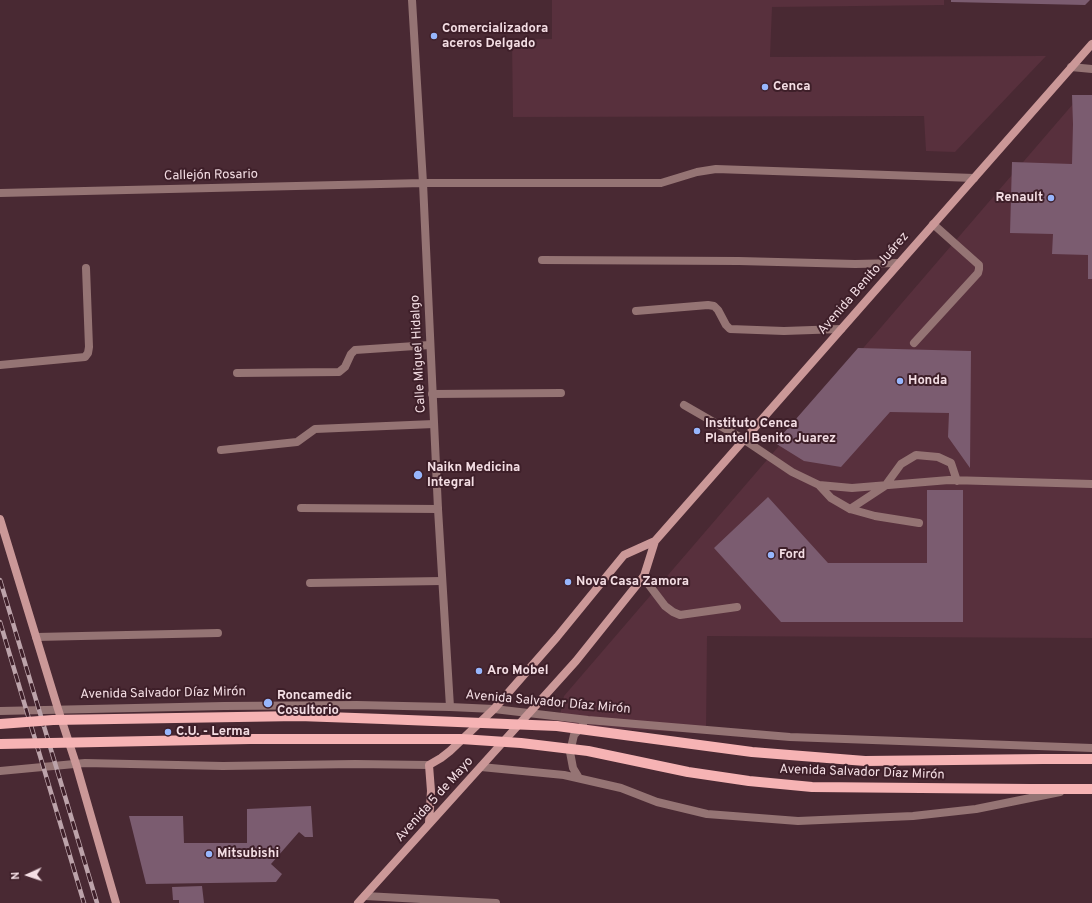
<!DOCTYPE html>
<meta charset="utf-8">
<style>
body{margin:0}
#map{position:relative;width:1092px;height:903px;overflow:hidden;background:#492933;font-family:Overpass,sans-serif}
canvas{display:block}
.north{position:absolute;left:8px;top:855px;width:40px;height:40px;-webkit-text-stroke:3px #3e1f29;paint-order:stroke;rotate:267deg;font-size:11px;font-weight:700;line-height:16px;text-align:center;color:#f4dee4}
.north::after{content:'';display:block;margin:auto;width:14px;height:18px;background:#f4dee4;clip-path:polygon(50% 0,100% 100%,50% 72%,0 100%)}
</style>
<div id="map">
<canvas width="1092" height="903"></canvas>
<div class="north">N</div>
</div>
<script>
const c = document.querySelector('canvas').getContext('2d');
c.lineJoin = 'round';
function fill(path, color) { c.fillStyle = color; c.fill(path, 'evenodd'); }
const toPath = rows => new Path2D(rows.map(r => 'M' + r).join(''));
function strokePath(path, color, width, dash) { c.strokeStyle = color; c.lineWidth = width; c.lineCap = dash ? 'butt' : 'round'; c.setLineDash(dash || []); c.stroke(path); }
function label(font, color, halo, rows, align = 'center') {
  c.font = font + ' Overpass,sans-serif'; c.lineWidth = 4; c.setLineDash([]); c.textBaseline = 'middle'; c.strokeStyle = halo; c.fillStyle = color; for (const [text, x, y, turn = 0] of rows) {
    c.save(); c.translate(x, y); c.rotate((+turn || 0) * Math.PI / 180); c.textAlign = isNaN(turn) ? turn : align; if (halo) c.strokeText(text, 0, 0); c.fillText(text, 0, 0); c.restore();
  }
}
fill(toPath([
 [552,0,944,0,944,5,772,7,770,57,1046,56,955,152,926,151,924,116,513,117,512,40,552,39],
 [1092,103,1092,638,707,636,706,733,570,727,560,715,564,696,1073,104]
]), '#58303d');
fill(toPath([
 [951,0,1090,0,1085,5,951,2],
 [1072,95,1092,95,1092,279,1088,279,1088,255,1052,254,1053,234,1010,233,1012,162,1072,164,1073,124],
 [858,348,971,351,970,468,948,437,949,413,890,412,841,467,804,461,775,443],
 [927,490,963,490,963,622,781,622,714,548,768,497,828,563,927,563],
 [311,806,313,837,305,837,299,832,271,864,282,874,276,882,146,884,129,816,183,816,184,843,247,843,247,809],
 [202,886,204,903,179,903,179,900,173,900,172,887]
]), '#7b5c70');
strokePath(toPath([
 [423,183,661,183,697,172,716,169,974,178],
 [542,260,739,261,855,264,899,263],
 [636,311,708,305,714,306,718,310,726,325,730,329,784,331,841,329],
 [914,343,978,273,979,269,979,265,933,224],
 [0,365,85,357,88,353,89,347,86,268],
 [237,373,339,372,345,367,351,354,355,350,430,345],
 [432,394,561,393],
 [684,405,743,439,792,472,819,485,852,488,949,480,1092,484],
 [221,450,297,442,315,429,434,424],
 [819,485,831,498,850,509,875,516,919,523],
 [301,508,438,509],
 [850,509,885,486,901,464,916,455,938,457,951,463,957,481],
 [643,577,665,606,673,612,680,615,737,607],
 [310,583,442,581],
 [36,637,218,633],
 [365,896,496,903]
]), '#957474', 8);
strokePath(toPath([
 [412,0,423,183,438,509,450,707],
 [1071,67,1092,69],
 [0,193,423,183]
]), '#957474', 8);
strokePath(toPath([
 [0,711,224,706,357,705,450,707,494,709,588,720,790,737,1092,748],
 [481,767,564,775,621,788,657,802,707,814,798,821,913,816,976,809,1060,792],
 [0,771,85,763,223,766,355,764,429,765],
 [579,778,573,768,570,752,574,735,583,725]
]), '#957474', 8);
strokePath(toPath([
 [0,519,58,709,76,764,116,903],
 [429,823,431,791,429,765,441,758,450,751,494,709,557,637,624,555,655,541],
 [358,903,576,661,644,576,655,541,1092,44]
]), '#cb9898', 8);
strokePath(toPath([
 [1043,759,1092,759],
 [1030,789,1092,789]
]), '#f6b3b4', 10);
const rail = toPath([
 [0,580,97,903],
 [0,622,84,903]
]);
strokePath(rail, '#bca3aa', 4.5);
strokePath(rail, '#3e1f29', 3, [9]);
strokePath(toPath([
 [0,724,53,720,299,716,383,719,557,726,752,752,865,761,1043,759],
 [0,744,250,739,461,739,521,743,588,751,688,772,749,781,812,787,1030,789]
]), '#f6b3b4', 10);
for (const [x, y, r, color] of [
 [434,36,4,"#97b6fd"],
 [765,87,4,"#97b6fd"],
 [1051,198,4,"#97b6fd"],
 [900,381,4,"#97b6fd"],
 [697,431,4,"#97b6fd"],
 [418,475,5,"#97b6fd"],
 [771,555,4,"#97b6fd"],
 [568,582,4,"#97b6fd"],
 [479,671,4,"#97b6fd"],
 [268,703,5,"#97b6fd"],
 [168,732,4,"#97b6fd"],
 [209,854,4,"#97b6fd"]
]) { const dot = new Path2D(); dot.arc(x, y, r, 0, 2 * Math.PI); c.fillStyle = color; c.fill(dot); strokePath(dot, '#3e1f29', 1.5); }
label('bold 13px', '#f4dee4', '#3e1f29', [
 ["Comercializadora",442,29],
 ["aceros Delgado",442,44],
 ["Cenca",773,87],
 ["Renault",1043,198,"right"],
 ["Honda",908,381],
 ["Instituto Cenca",705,424],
 ["Plantel Benito Juarez",705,439],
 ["Naikn Medicina",427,468],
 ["Integral",427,483],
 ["Ford",779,555],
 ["Nova Casa Zamora",576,582],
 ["Aro Mobel",487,671],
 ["Roncamedic",277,696],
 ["Cosultorio",277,711],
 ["C.U. - Lerma",176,732],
 ["Mitsubishi",217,854]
], 'left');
label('13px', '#f4dee4', '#3e1f29', [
 ["Callejón Rosario",211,176,-1],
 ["Avenida Benito Juárez",864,284,-49],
 ["Calle Miguel Hidalgo",419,354,-93],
 ["Avenida Salvador Díaz Mirón",163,694,-1],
 ["Avenida Salvador Díaz Mirón",548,703,5],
 ["Avenida Salvador Díaz Mirón",862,773,2],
 ["Avenida 5 de Mayo",435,800,-48]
]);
</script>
